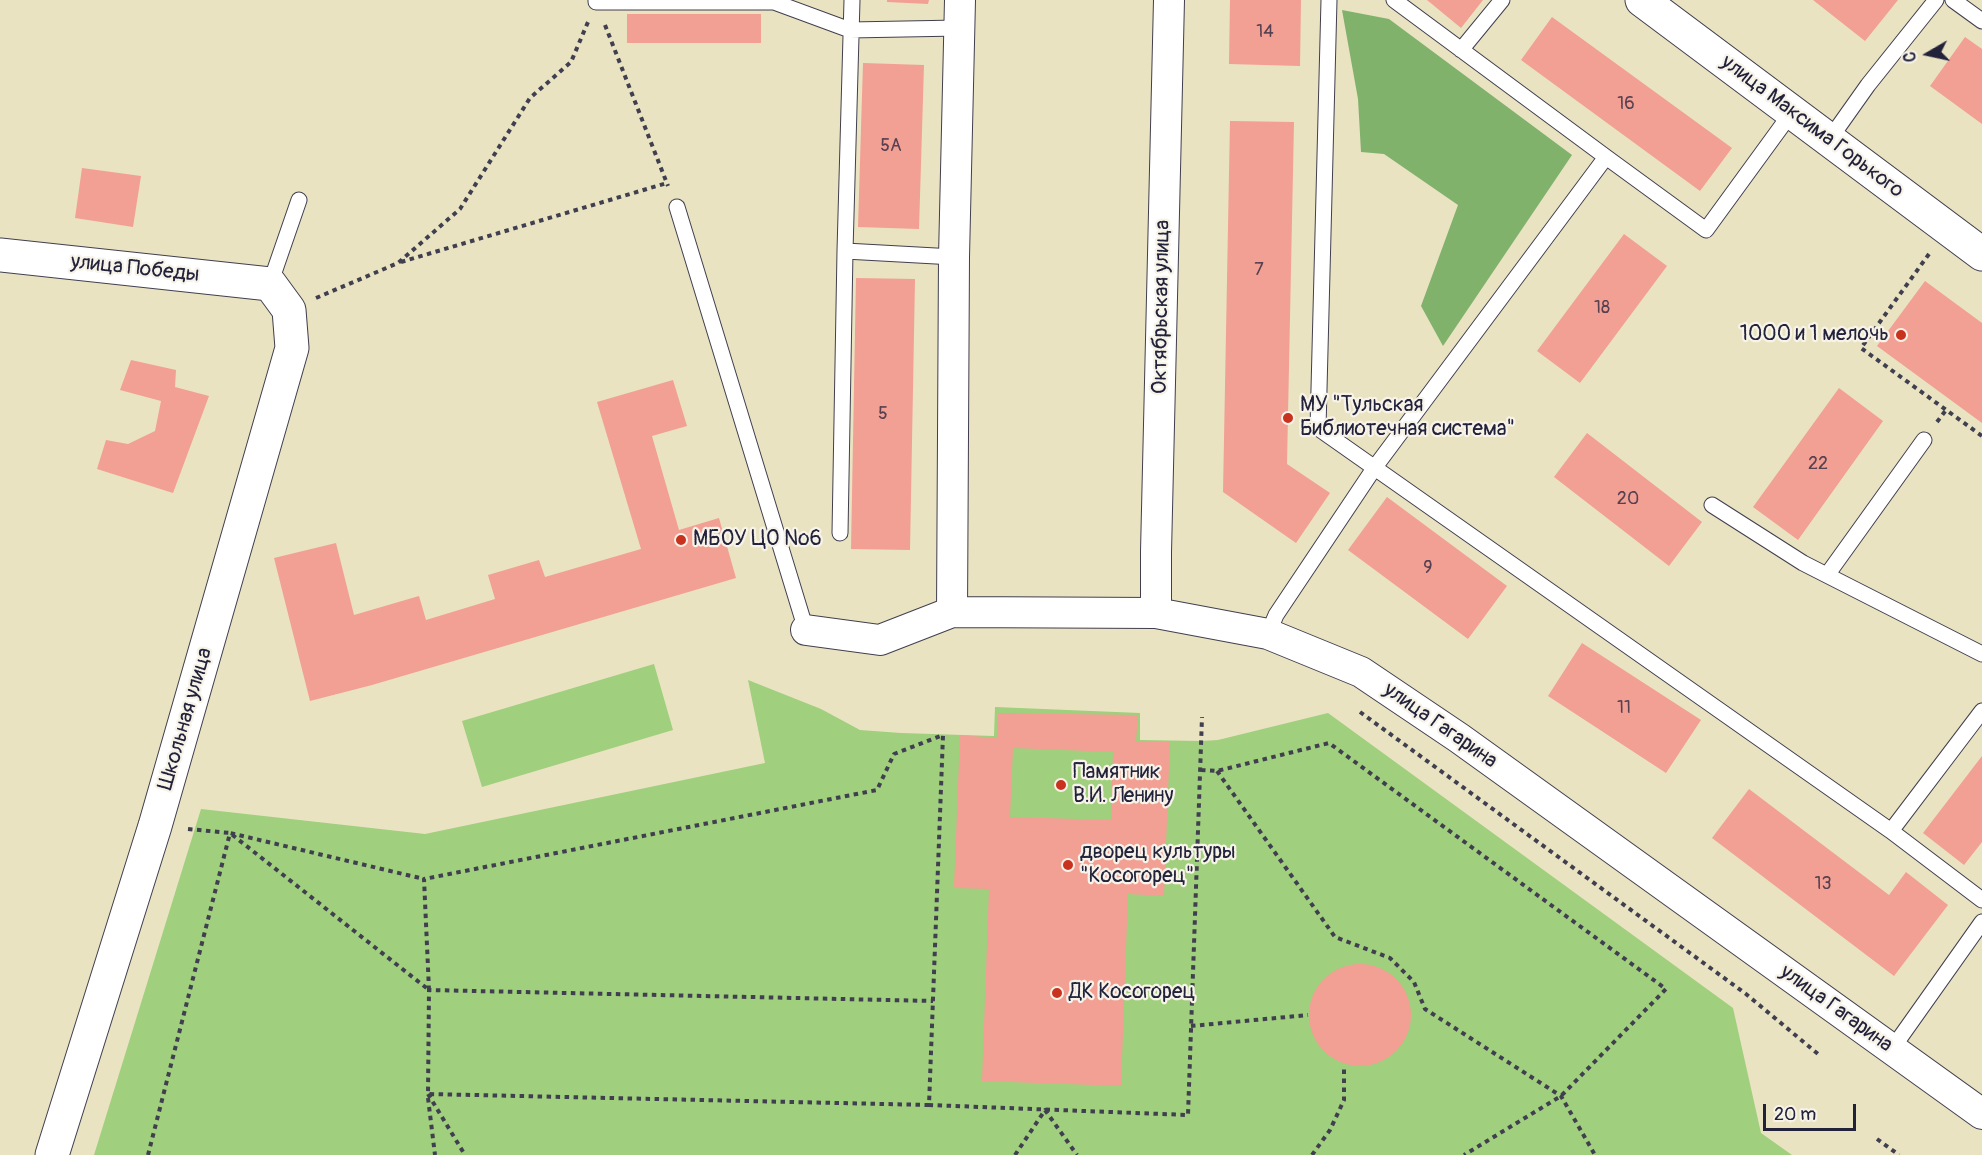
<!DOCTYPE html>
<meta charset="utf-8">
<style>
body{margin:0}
#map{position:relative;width:1982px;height:1155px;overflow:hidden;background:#e9e3c2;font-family:Pangolin,sans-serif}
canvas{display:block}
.north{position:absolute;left:1898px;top:24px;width:60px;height:60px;-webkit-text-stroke:4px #f7f3e8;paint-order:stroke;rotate:261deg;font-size:16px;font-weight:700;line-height:24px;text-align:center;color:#22223b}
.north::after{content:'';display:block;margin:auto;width:21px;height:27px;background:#22223b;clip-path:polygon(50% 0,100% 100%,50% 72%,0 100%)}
.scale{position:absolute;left:1763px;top:1104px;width:93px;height:27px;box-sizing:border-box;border:3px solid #22223b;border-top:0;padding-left:8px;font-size:18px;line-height:21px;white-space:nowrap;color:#22223b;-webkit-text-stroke:4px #f7f3e8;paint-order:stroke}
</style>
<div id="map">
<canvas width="1982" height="1155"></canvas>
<div class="north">С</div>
<div class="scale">20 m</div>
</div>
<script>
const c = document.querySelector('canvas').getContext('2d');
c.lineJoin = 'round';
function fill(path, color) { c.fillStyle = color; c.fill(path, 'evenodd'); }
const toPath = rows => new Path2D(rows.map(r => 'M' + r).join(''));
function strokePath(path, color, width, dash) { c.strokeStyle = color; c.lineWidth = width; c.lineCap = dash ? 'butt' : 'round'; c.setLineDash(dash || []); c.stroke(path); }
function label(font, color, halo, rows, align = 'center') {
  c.font = font + ' Pangolin,sans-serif'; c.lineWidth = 4.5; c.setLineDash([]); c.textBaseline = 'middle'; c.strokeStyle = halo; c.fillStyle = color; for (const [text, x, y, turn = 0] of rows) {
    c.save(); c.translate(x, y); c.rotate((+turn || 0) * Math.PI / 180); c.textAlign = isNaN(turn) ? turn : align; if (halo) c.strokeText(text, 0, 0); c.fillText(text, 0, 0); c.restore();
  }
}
fill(toPath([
 [654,664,673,730,482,787,462,721],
 [748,680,821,709,860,730,901,733,994,736,995,707,1140,713,1140,740,1202,741,1218,740,1328,713,1733,1008,1761,1133,1792,1155,94,1155,201,809,425,834,765,763]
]), '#a0cf7d');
fill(toPath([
 [1342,10,1389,19,1572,155,1443,346,1421,306,1458,205,1384,154,1361,152,1358,99]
]), '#80b26c');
fill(toPath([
 [887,0,929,0,928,4,887,2],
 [1230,0,1301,0,1300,66,1229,64],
 [1427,0,1483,0,1461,28],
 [1813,0,1898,0,1865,41],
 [627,14,761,14,761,43,627,43],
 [1552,17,1732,148,1700,191,1521,60],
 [1965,37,1982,49,1982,124,1930,86],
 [863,63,924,65,919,229,858,227],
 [1230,121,1294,122,1287,464,1330,493,1296,543,1223,492],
 [82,168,141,176,133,227,75,218],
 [1624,234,1667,266,1580,383,1537,351],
 [856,278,915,279,910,550,851,549],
 [1925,281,1982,323,1982,423,1877,346],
 [131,360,176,370,175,387,209,396,173,493,97,469,106,440,128,444,155,431,161,401,120,390],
 [673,380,687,426,652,436,679,530,719,518,736,578,372,685,310,701,274,558,336,543,354,615,419,596,426,620,495,599,488,575,539,560,545,577,641,549,597,402],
 [1839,388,1883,421,1798,540,1753,507],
 [1587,433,1702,522,1669,566,1554,477],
 [1387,497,1507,586,1468,639,1348,550],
 [1582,643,1701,720,1666,773,1548,696],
 [998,713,1138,715,1136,741,1170,741,1164,896,1128,894,1121,1086,982,1081,989,889,954,888,960,735,997,738],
 [1013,748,1113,752,1111,820,1010,817],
 [1982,756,1982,842,1964,865,1923,833],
 [1749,789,1889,895,1906,872,1948,905,1894,976,1712,838],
 '1309 1015a51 51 0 1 1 102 0a51 51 0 1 1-102 0Z'
]), '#f29f94');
const service = toPath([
 [596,0,596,2,774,2,850,30,959,28],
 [1329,0,1318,428,1891,831],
 [1953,0,1982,21],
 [1461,50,1502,0],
 [1829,140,1868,85,1936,0],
 [1606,157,1706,230,1792,112],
 [677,207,806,630],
 [845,251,954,257],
 [270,284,299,200],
 [1712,505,1803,563,1982,654],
 [840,533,845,251,852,0],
 [1827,575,1924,440],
 [1268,634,1276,615,1375,467,1606,157,1394,0],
 [1982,711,1891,831,1982,900],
 [1892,1049,1982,922]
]);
const minor = toPath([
 [952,612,954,257,960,0],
 [1156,613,1156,552,1169,0],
 [806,630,880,640,952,612,1156,613,1268,634,1361,672,1459,738,1982,1114]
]);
const tertiary = toPath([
 [1642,0,1982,254],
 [0,255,270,284,289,310,292,348,155,826,52,1155]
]);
strokePath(service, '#403f4f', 17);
strokePath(minor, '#403f4f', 32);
strokePath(tertiary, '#403f4f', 35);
strokePath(toPath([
 [605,25,668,186],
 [1929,254,1861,348,1982,436],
 [401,262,667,183],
 [316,298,398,263,460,209,530,98,571,62,588,22],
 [1937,422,1946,410],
 [1360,712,1746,994,1818,1054],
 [1201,770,1217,771,1329,743,1666,989,1561,1096,1464,1155],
 [1217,771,1335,937,1390,958,1414,982,1425,1009,1561,1096,1595,1155],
 [188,829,230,833,429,990],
 [429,990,424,879,877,790,894,754,943,735,929,1105,1188,1115,1202,717],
 [1191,1026,1308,1015],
 [428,1094,465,1155],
 [428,1098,435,1155],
 [929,1105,428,1094,429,990,933,1001],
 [1877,1139,1899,1155],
 [148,1155,230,833,424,879],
 [1015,1155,1045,1110,1077,1155],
 [1312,1155,1330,1130,1344,1100,1344,1065]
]), '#403f4f', 4, [4.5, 4.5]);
strokePath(service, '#fff', 15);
strokePath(minor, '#fff', 30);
strokePath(tertiary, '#fff', 33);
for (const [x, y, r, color] of [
 [1901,335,6,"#c8321e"],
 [1288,418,6,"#c8321e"],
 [681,540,6,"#c8321e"],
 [1061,785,6,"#c8321e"],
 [1068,865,6,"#c8321e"],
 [1057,993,6,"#c8321e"]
]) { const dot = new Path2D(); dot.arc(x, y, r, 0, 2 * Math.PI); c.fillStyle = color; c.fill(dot); strokePath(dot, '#f7f3e8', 2); }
label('18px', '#564151', null, [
 ["14",1265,32],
 ["16",1626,104],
 ["5А",891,146],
 ["7",1259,270],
 ["18",1602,308],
 ["5",883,414],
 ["22",1818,464],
 ["20",1628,499],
 ["9",1428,568],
 ["11",1624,708],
 ["13",1823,884]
]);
label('21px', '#22223b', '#f7f3e8', [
 ["улица Максима Горького",1812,127,37],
 ["улица Победы",135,269,6],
 ["Октябрьская улица",1162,307,-89],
 ["Школьная улица",186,719,-74],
 ["улица Гагарина",1440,726,35],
 ["улица Гагарина",1836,1009,36]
]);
label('21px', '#22223b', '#f7f3e8', [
 ["1000 и 1 мелочь",1889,335,"right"],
 ["МУ \"Тульская",1300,406],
 ["Библиотечная система\"",1300,430],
 ["МБОУ ЦО №6",693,540],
 ["Памятник",1073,773],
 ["В.И. Ленину",1073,797],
 ["дворец культуры",1080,853],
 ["\"Косогорец\"",1080,877],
 ["ДК Косогорец",1069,993]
], 'left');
</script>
